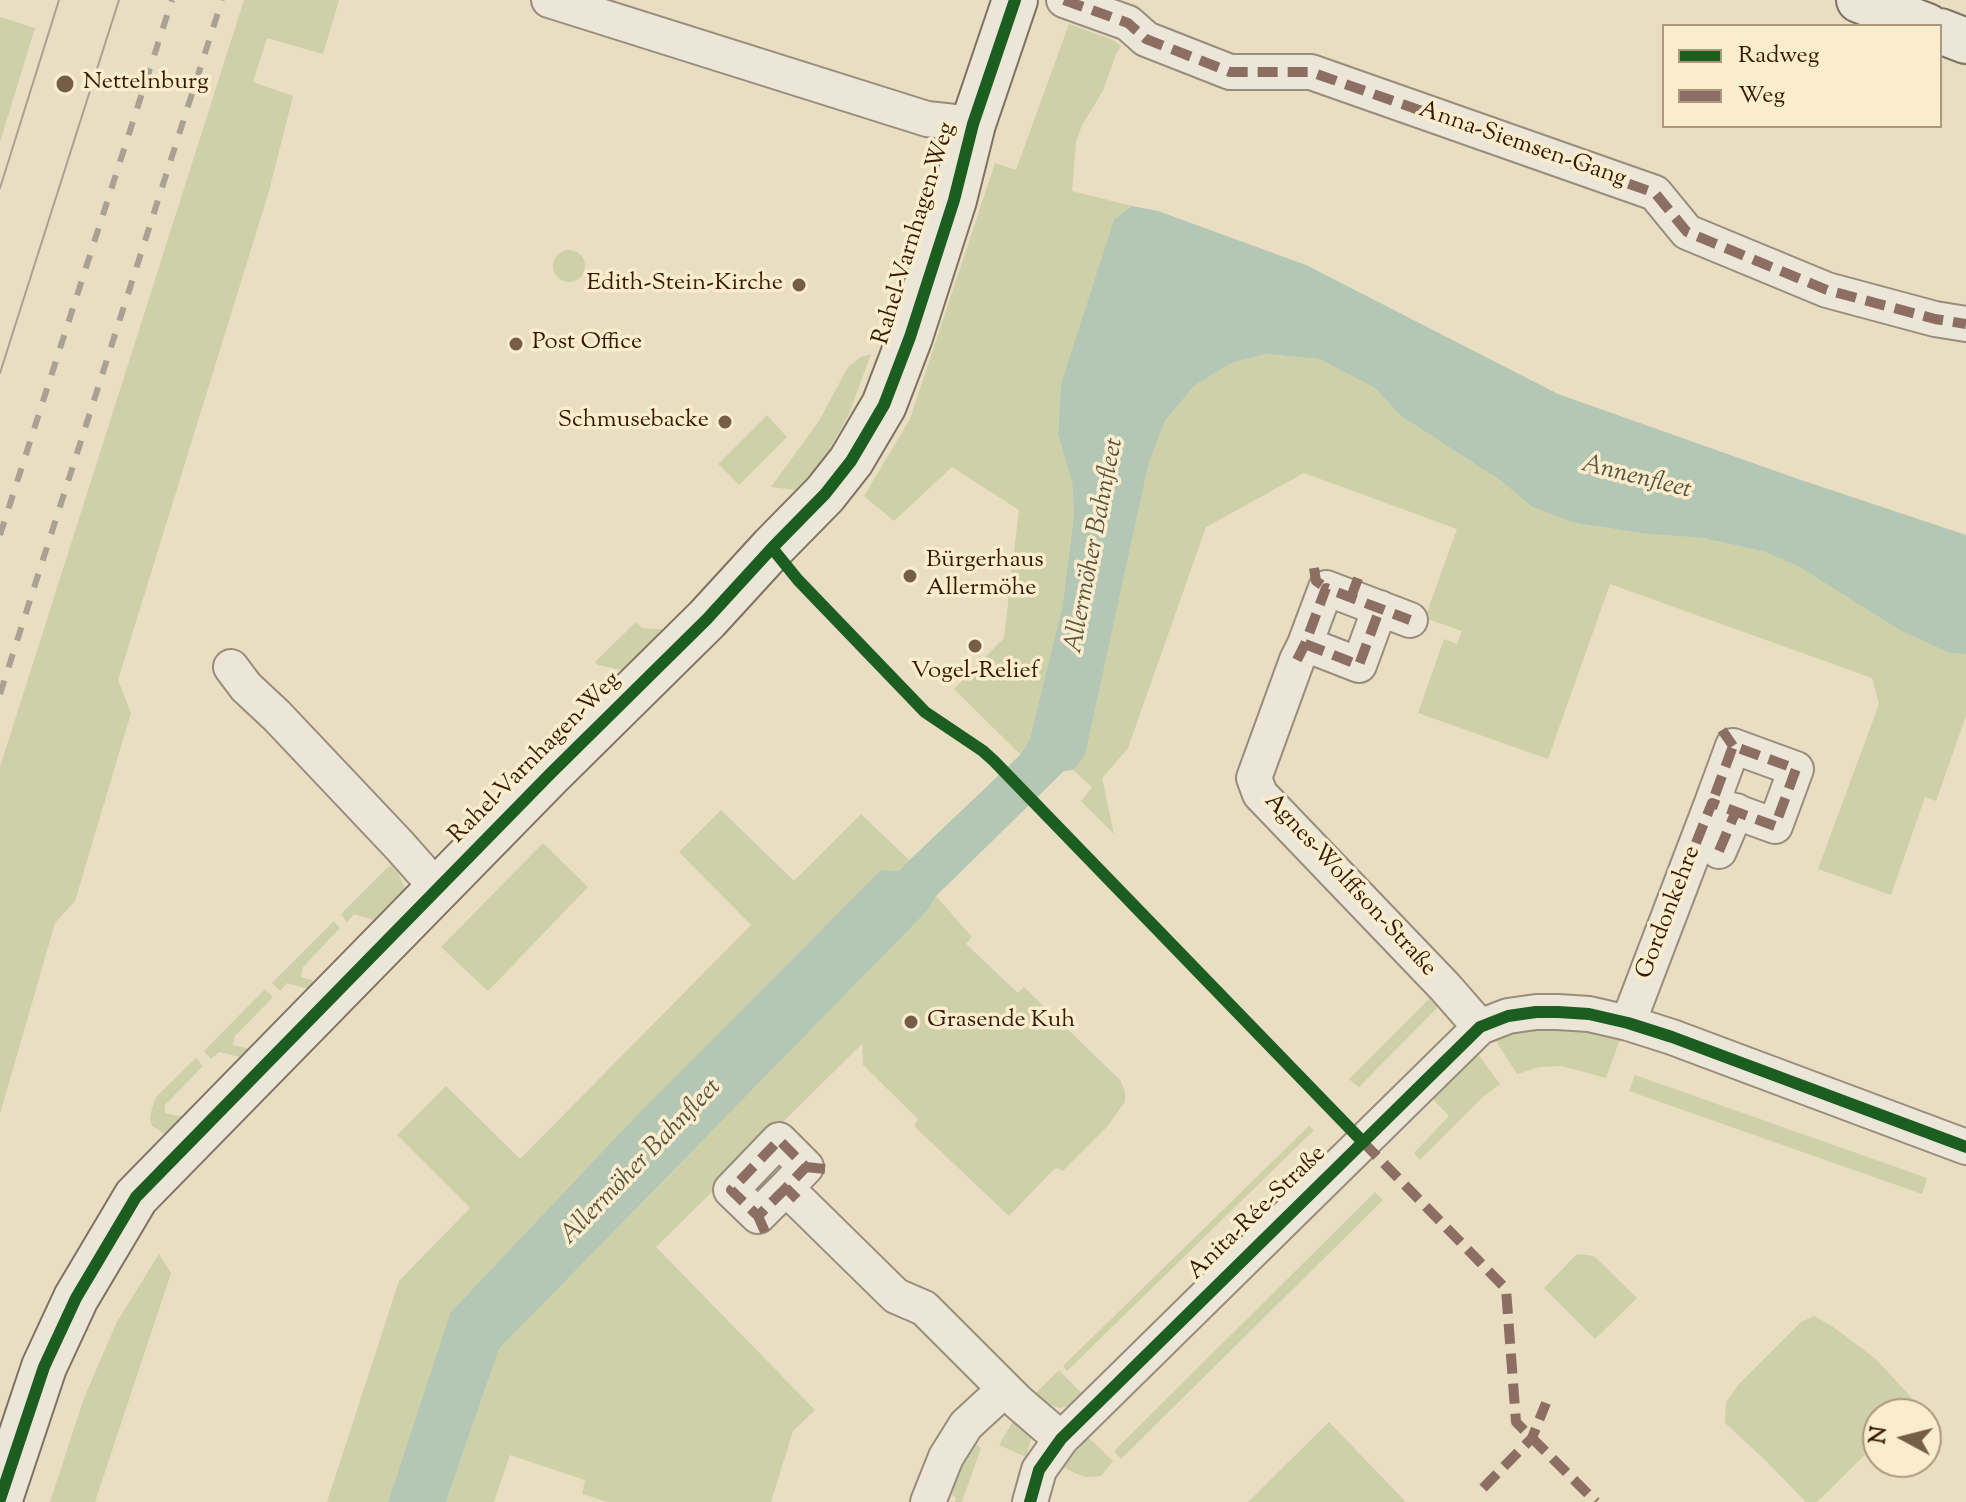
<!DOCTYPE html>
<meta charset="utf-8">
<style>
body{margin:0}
#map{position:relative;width:1966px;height:1502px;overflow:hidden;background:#e9ddc2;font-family:"Sorts Mill Goudy",serif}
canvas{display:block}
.legend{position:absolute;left:1662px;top:24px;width:280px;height:104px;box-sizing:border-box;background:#faedce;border:2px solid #ac987d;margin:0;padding:10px 14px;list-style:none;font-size:24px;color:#381904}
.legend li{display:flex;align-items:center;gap:16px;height:40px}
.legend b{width:40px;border:2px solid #ac987d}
.north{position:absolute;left:1862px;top:1398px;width:80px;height:80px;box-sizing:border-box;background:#faedce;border:2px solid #ac987d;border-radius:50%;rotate:277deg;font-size:22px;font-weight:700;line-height:32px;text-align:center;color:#381904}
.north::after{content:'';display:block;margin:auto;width:28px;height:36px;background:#765e46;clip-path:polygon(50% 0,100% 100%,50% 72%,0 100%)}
</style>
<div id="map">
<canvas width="1966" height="1502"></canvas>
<ul class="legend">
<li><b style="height:10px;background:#1b5e20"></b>Radweg</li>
<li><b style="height:10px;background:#8d6e63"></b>Weg</li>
</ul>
<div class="north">N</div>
</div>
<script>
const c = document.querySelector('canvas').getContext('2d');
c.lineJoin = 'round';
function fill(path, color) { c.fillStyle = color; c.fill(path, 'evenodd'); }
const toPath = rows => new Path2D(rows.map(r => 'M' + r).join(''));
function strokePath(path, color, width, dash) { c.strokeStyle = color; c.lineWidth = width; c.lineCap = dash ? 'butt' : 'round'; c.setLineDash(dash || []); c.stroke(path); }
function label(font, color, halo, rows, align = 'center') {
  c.font = font + ' "Sorts Mill Goudy",serif'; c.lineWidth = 7; c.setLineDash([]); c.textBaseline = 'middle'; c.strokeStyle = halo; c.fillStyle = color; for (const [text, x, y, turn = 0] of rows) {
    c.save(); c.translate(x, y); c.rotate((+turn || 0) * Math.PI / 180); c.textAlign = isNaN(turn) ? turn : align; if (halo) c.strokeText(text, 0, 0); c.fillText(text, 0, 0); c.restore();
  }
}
fill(toPath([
 [244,0,339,0,323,54,267,38,253,82,293,96,269,191,118,680,131,713,75,901,55,923,0,1114,0,767],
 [0,17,35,28,0,142],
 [1069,24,1113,40,1121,46,1116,54,1103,91,1082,125,1076,142,1072,191,1132,206,1114,221,1061,383,1058,435,1072,482,1074,515,1062,608,1030,738,1020,754,954,689,1004,638,1019,510,952,467,894,521,864,496,910,419,995,163,1016,170],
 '553 266a16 16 0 1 1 32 0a16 16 0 1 1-32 0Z',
 [871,354,849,414,820,466,795,490,771,487,819,421,848,367,861,357],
 [1266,354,1319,359,1375,388,1401,416,1501,481,1532,507,1575,523,1648,534,1702,538,1762,551,1798,566,1901,631,1950,653,1966,654,1966,716,1936,801,1925,797,1891,895,1818,869,1879,704,1872,678,1610,584,1548,759,1418,713,1444,639,1457,644,1462,631,1425,618,1457,529,1304,473,1206,527,1128,748,1102,778,1114,834,1081,801,1092,787,1073,770,1085,756,1149,462,1165,421,1194,386,1231,363],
 [767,415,787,437,739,485,718,464],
 [636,622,642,628,671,630,630,672,598,665,595,662],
 [721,810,794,881,861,814,909,860,898,871,881,870,632,1120,450,1313,388,1502,327,1502,399,1281,470,1208,397,1135,446,1086,520,1159,751,925,679,852],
 [543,843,588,887,488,991,441,947],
 [390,865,398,873,407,892,383,923,354,914,347,922,341,914],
 [936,896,972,937,966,944,1018,993,1024,987,1120,1080,1125,1091,1125,1102,1106,1128,1063,1171,1056,1168,1053,1170,1009,1216,914,1126,918,1119,863,1065,862,1044,656,1247,815,1410,793,1431,771,1502,608,1502,582,1494,585,1480,510,1455,494,1502,446,1502,499,1349,928,910],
 [334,921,340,928,303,967,301,977,318,982,312,990,287,983,280,991,272,983],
 [265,989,273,997,235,1036,233,1045,254,1050,244,1058,219,1052,211,1059,204,1051],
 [1430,998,1439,1006,1359,1087,1349,1079],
 [1536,1026,1586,1029,1620,1039,1606,1078,1562,1066,1540,1067,1517,1074,1494,1038],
 [1477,1053,1500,1084,1484,1096,1420,1160,1414,1153,1449,1116,1426,1092],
 [196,1058,203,1066,165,1105,165,1113,183,1117,187,1122,171,1138,152,1126,150,1119,152,1108,156,1097],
 [1635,1075,1927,1178,1922,1194,1629,1091],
 [1309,1126,1314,1130,1067,1371,1063,1366],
 [1375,1192,1383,1200,1121,1459,1114,1451],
 [159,1254,171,1273,95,1502,50,1502,84,1398,117,1322],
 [1577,1254,1594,1256,1637,1298,1595,1339,1544,1288],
 [1814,1316,1832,1326,1877,1360,1917,1404,1906,1414,1878,1414,1878,1442,1817,1502,1806,1502,1764,1459,1725,1423,1726,1402,1739,1384,1801,1322],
 [1059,1370,1083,1395,1071,1406,1059,1408,1048,1404,1035,1394],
 [1015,1418,1028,1428,1031,1439,1026,1457,999,1445],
 [1329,1422,1406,1502,1248,1502,1265,1485],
 [1088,1437,1113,1461,1101,1476,1086,1477,1077,1474,1063,1467],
 [970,1439,981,1448,962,1502,955,1502,956,1498,945,1489]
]), '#ced0a7');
fill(toPath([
 [1132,206,1158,211,1306,265,1558,394,1798,479,1966,535,1966,654,1950,653,1901,631,1798,566,1762,551,1702,538,1648,534,1575,523,1532,507,1501,481,1401,416,1375,388,1319,359,1266,354,1231,363,1194,386,1165,421,1149,462,1085,756,1073,770,1064,771,936,896,928,910,499,1349,446,1502,388,1502,450,1313,632,1120,881,870,898,871,1020,755,1030,738,1062,608,1074,515,1072,482,1058,435,1061,383,1114,220]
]), '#b4c7b4');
const street = toPath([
 [549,0,927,119,973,124],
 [1064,0,1128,23,1146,39,1230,72,1311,72,1655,193,1687,232,1827,290,1935,319,1966,324],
 [1410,620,1326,588,1305,644,1297,660,1254,778,1260,794,1445,987,1480,1027],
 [1305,644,1359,665,1380,608],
 [231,667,246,687,277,716,399,845,438,889],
 [1719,851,1736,811],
 [1628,1023,1712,803,1775,826,1796,769,1733,746,1712,803],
 [786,1188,758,1216,731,1190,779,1140,806,1167,786,1188,896,1296,924,1308,1018,1402,1061,1439],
 [928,1502,946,1457,966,1425,1005,1389],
 [1030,1502,1039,1470,1061,1439,1480,1027,1508,1016,1536,1012,1558,1012,1589,1014,1628,1023,1672,1037,1966,1147]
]);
const secondary = toPath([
 [1859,0,1927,26],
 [1940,31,1966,41],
 [0,1499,44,1367,76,1298,136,1197,550,774,707,619,772,548,825,494,851,461,884,405,910,337,954,200,973,124,1015,0]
]);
strokePath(street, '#988d7c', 38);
strokePath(secondary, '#7e7363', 48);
strokePath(street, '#ece6d8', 34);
strokePath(secondary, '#ece6d8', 44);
strokePath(toPath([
 [0,188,59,0],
 [0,373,119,0]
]), '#a8a194', 2);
strokePath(toPath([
 [0,535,172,0],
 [0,694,222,0]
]), '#a8a194', 6, [14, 14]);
strokePath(toPath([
 [1064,0,1128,23,1146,39,1230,72,1311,72,1655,193,1687,232,1827,290,1935,319,1966,324],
 [1314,568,1316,581,1326,588],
 [1351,597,1359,576],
 [1305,644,1359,665,1380,608],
 [1297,660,1305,644,1326,588,1410,620],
 [1722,730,1733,746],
 [1696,843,1712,803,1775,826,1796,769,1733,746,1712,803],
 [1719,851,1736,811],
 [1363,1142,1506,1289,1516,1422,1596,1502],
 [806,1167,825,1169],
 [786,1188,758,1216,731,1190,779,1140,806,1167,786,1188,797,1199],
 [758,1216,765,1232],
 [1483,1488,1532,1438,1546,1403]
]), '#8d6e63', 10, [20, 10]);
strokePath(toPath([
 [772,548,798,580,925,712,983,751,994,761,1363,1142],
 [0,1499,44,1367,76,1298,136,1197,550,774,707,619,772,548,825,494,851,461,884,405,910,337,954,200,973,124,1015,0],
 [1030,1502,1039,1470,1061,1439,1480,1027,1508,1016,1536,1012,1558,1012,1589,1014,1628,1023,1672,1037,1966,1147]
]), '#1b5e20', 12);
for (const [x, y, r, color] of [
 [65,84,10,"#765e46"],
 [799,285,8,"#765e46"],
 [516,344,8,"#765e46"],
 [725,422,8,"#765e46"],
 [910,576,8,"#765e46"],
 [975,646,8,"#765e46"],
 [911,1022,8,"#765e46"]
]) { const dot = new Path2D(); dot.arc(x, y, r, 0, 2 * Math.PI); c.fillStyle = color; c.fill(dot); strokePath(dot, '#faedce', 3); }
label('24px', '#381904', '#faedce', [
 ["Nettelnburg",83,84],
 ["Edith-Stein-Kirche",783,285,"right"],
 ["Post Office",532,344],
 ["Schmusebacke",709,422,"right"],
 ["Bürgerhaus",926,562],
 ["Allermöhe",926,590],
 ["Vogel-Relief",975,673,"center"],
 ["Grasende Kuh",927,1022]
], 'left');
label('24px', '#381904', '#faedce', [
 ["Anna-Siemsen-Gang",1522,146,19],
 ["Rahel-Varnhagen-Weg",916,234,-73],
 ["Rahel-Varnhagen-Weg",536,759,-45],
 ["Agnes-Wolffson-Straße",1349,886,47],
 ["Gordonkehre",1670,913,-69],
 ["Anita-Rée-Straße",1258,1214,-44]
]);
label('italic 26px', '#5b5340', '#faedce', [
 ["Annenfleet",1636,479,14],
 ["Allermöher Bahnfleet",1096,546,-79],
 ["Allermöher Bahnfleet",642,1163,-46]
]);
</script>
